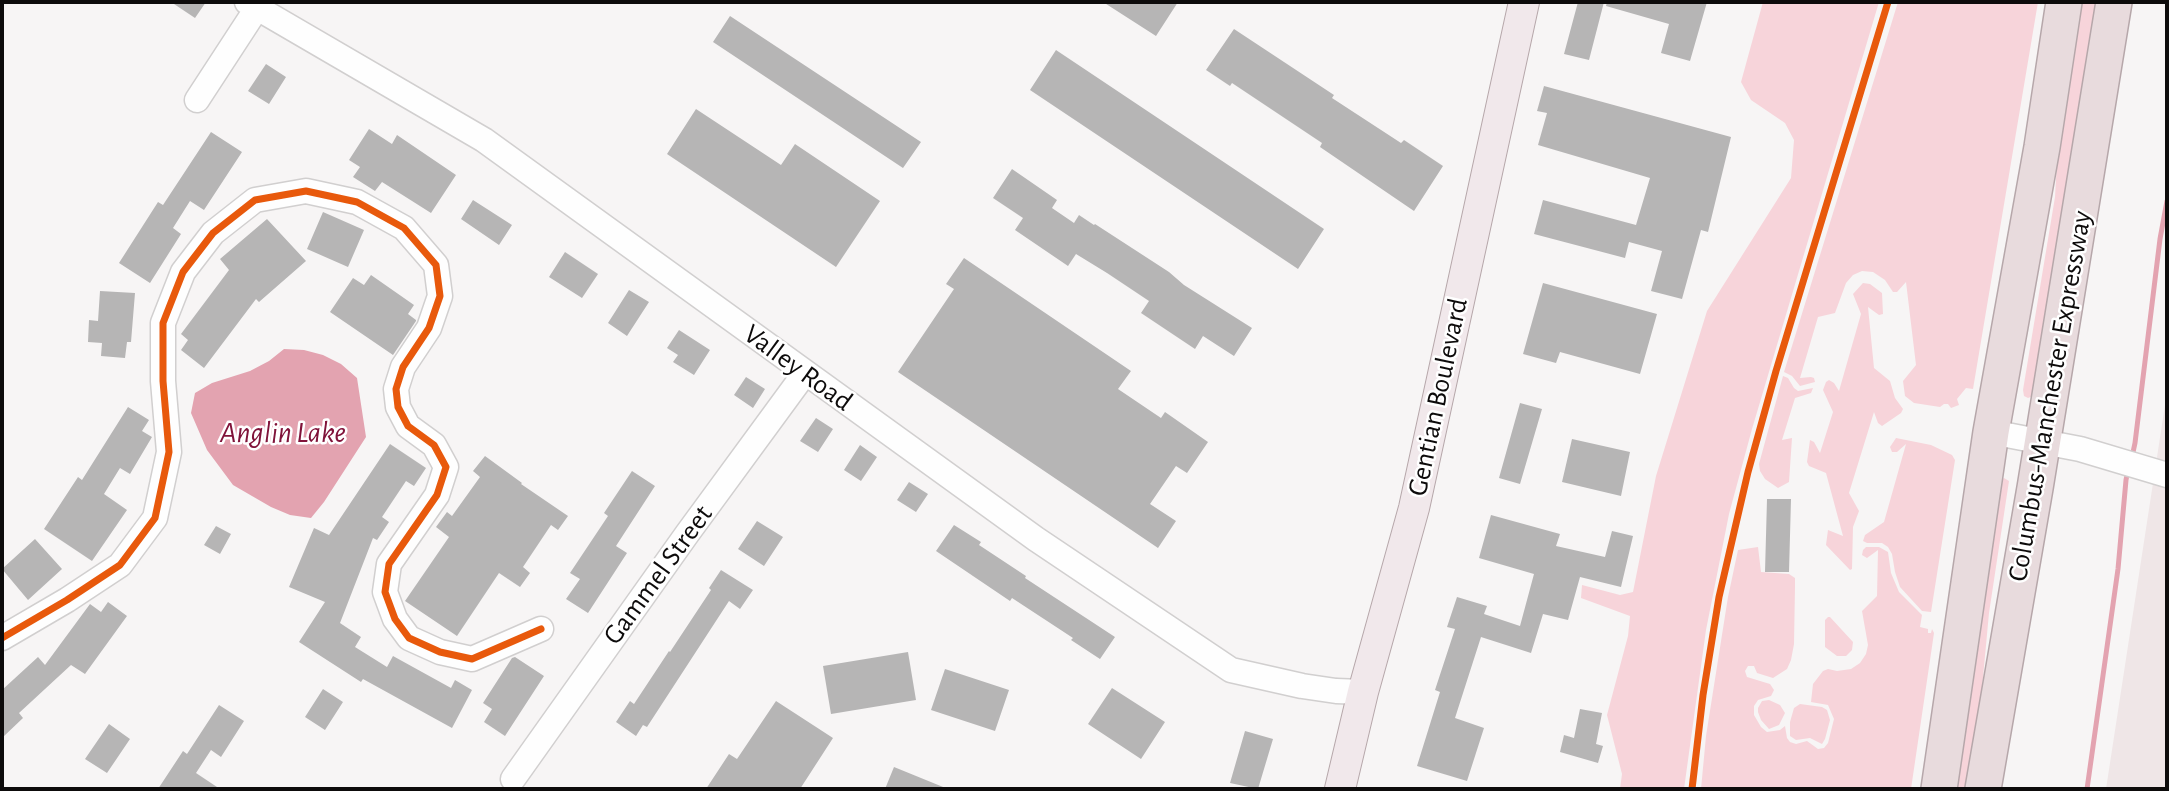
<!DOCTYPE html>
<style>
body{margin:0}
#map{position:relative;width:2169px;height:791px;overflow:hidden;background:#f7f5f5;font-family:"Alegreya Sans",sans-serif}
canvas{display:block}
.frame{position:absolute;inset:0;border:4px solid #0d0b0b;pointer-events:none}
</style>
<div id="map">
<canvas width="2169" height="791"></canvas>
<div class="frame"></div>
</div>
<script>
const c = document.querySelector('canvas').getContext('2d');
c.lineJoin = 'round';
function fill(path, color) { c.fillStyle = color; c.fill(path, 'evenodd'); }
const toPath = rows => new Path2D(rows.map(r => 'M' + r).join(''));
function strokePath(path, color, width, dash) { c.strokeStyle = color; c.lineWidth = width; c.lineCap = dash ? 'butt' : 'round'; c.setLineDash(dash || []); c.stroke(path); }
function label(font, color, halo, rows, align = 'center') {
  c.font = font + ' "Alegreya Sans",sans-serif'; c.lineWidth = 5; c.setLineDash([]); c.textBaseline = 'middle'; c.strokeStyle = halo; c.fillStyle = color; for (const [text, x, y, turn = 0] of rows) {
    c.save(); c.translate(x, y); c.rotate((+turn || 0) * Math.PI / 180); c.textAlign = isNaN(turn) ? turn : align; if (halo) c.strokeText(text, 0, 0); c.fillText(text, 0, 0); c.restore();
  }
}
fill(toPath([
 [2167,392,2167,789,2106,789]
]), '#efe6e7');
fill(toPath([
 [1763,2,1879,2,1752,429,1729,514,1706,630,1684,789,1620,789,1622,774,1607,715,1628,636,1630,616,1581,598,1582,585,1620,595,1633,592,1656,476,1707,311,1791,178,1794,140,1785,123,1751,100,1741,82],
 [1898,2,2038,2,1973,389,1966,388,1957,399,1959,405,1951,408,1948,404,1944,404,1940,407,1914,403,1905,396,1903,381,1916,365,1906,282,1897,292,1893,292,1885,280,1873,272,1862,271,1853,275,1846,283,1835,313,1818,317,1800,378,1811,377,1814,378,1815,382,1800,386,1792,376,1784,372],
 [2079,2,2096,2,2033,396,2028,398,2024,396,2023,390,2055,197,2060,108],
 [1863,283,1870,284,1882,293,1883,314,1879,315,1868,307,1874,368,1890,381,1895,398,1903,409,1901,413,1882,426,1878,423,1874,412,1849,493,1859,511,1853,527,1852,569,1850,570,1826,545,1828,530,1843,536,1826,473,1809,466,1807,462,1810,440,1814,442,1820,453,1833,412,1823,390,1826,382,1829,380,1834,383,1839,391,1861,314,1853,294],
 [1783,376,1788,378,1794,388,1798,391,1813,388,1811,393,1795,398,1782,440,1792,438,1789,482,1778,488,1765,479,1760,471,1759,464],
 [1896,438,1931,445,1952,455,1955,460,1931,612,1922,611,1900,587,1895,572,1892,554,1888,547,1882,543,1867,543,1863,541,1865,535,1884,522,1906,444,1897,452,1892,452,1890,447],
 [2004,478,2009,481,1989,613,1978,731,1969,789,1957,789,1962,709,2002,479],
 [1758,547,1761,572,1789,574,1795,578,1795,587,1794,644,1791,660,1787,669,1773,678,1757,673,1754,666,1748,666,1745,671,1747,677,1770,684,1774,690,1771,696,1758,700,1754,706,1754,715,1761,727,1767,732,1780,730,1785,726,1787,738,1790,742,1796,744,1807,741,1818,749,1824,748,1828,743,1834,719,1828,705,1811,702,1813,684,1823,671,1828,669,1837,671,1851,669,1860,663,1866,654,1868,645,1862,611,1877,596,1878,550,1867,558,1862,555,1863,550,1866,547,1879,547,1888,552,1891,573,1899,592,1922,615,1920,627,1928,629,1928,633,1931,633,1932,629,1934,633,1911,789,1701,789,1706,736,1728,597,1738,550],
 [1828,617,1830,617,1853,642,1852,650,1846,656,1837,656,1825,647,1825,620],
 [1769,700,1780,705,1785,713,1779,725,1769,729,1761,720,1758,712,1758,708,1762,701],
 [1800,704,1822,707,1827,710,1830,720,1825,739,1822,744,1810,738,1796,740,1790,736,1790,722,1794,708]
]), '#f7d4da');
fill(toPath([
 [284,349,304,350,323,355,341,364,357,378,366,437,324,502,311,518,290,515,271,507,233,485,207,450,191,413,195,393,212,383,250,371,269,361]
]), '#e3a3b0');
strokePath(toPath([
 [2132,457,2135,443,2160,239,2167,201],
 [2087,789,2118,569,2126,480,2128,470]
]), '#e3a3b0', 5);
fill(toPath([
 [171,2,206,2,195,18],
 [1103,2,1178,2,1156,36],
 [1578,2,1604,2,1589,60,1564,54],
 [1607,2,1707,2,1690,61,1661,53,1669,24,1606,6],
 [730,16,921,142,903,168,713,42],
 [1234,29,1334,95,1332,98,1401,143,1404,140,1443,166,1414,211,1320,147,1322,143,1232,83,1230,86,1206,70],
 [1056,50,1324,229,1298,269,1030,90],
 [266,64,286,77,269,104,248,91],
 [1544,86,1731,137,1708,232,1701,230,1682,299,1651,291,1662,251,1629,242,1625,258,1534,234,1543,200,1636,225,1650,178,1538,145,1547,113,1537,111],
 [696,109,781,165,795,144,880,201,836,267,667,154],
 [369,129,392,144,397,135,456,175,431,213,382,182,375,191,353,177,360,167,349,160],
 [211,132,242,152,204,210,190,201,173,228,181,234,150,283,119,263,158,202,163,205],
 [1012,169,1057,200,1052,208,1074,223,1079,215,1094,225,1095,224,1169,272,1184,285,1252,328,1234,356,1203,336,1195,349,1141,313,1149,301,1107,273,1076,254,1068,266,1015,230,1023,218,993,198],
 [473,200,512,225,499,245,461,219],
 [323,212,364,230,348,267,307,249],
 [267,219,306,261,259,302,256,299,204,368,181,350,188,340,181,334,229,270,220,259],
 [565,252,598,274,582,298,549,277],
 [964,258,1131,371,1118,389,1161,418,1165,412,1208,442,1187,473,1176,466,1150,504,1176,521,1158,548,898,372,954,289,946,284],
 [371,275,414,305,408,314,416,320,416,321,393,355,330,312,353,278,364,285],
 [1543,283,1657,314,1640,374,1560,352,1556,363,1523,354],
 [629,290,649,302,627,336,608,323],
 [100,291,135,293,131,342,127,342,125,358,101,356,102,343,88,342,89,320,98,321],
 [679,330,710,350,694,375,673,362,678,355,667,348],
 [746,377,765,389,753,408,734,395],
 [1520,403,1542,409,1520,484,1499,478],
 [128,407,149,420,142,431,152,437,130,474,120,468,104,494,127,510,92,561,44,529,78,477,82,480],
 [816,418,833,429,818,452,800,441],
 [1572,439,1630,452,1621,496,1562,482],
 [390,444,426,468,414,486,406,481,382,517,389,522,377,540,373,538,340,623,361,637,355,647,387,667,393,656,451,688,455,680,472,690,452,728,363,679,361,682,299,642,325,602,289,587,314,528,329,535],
 [860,445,877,457,861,481,844,470],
 [485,456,522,483,521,484,568,516,558,530,551,525,523,567,530,573,520,587,499,573,457,636,405,601,449,537,436,527,447,512,452,516,480,477,473,471],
 [632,471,655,486,616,546,627,553,588,613,566,599,580,579,570,573,608,516,604,513],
 [909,482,928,494,916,512,897,500],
 [1767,499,1791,499,1789,572,1765,572],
 [1491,515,1560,534,1556,546,1605,557,1612,531,1633,536,1621,587,1580,577,1568,620,1543,614,1531,653,1481,637,1455,718,1484,728,1467,781,1417,766,1440,692,1435,690,1455,629,1447,627,1457,597,1487,606,1484,614,1520,626,1534,574,1479,558],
 [757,521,783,537,764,566,738,549],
 [954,525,981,542,979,545,1026,576,1025,578,1115,637,1100,659,1071,640,1073,638,1012,598,1010,601,936,551],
 [216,526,231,534,220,554,204,545],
 [35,539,62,569,28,600,2,569],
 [721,570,753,590,740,609,729,601,647,727,643,725,636,736,616,722,630,701,634,704,669,651,670,652,711,590,709,588],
 [108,602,127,616,85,674,71,665,19,713,23,718,2,738,2,690,38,657,45,665,90,604,101,612],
 [908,652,916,700,831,714,823,666],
 [515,657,544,676,505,736,484,722,492,709,483,703,512,658],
 [945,669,1009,690,995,731,931,710],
 [1112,688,1165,722,1141,759,1088,724],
 [323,689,343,702,325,730,305,717],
 [776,701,833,738,800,789,706,789,729,754,737,759],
 [219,705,244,721,221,757,211,750,196,773,220,789,158,789,183,751,187,754],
 [1580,709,1602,713,1596,744,1603,746,1598,763,1560,752,1564,735,1574,738],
 [109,724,130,739,107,773,85,759],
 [1245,731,1273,739,1258,789,1230,783],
 [894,767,948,789,885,789]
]), '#b6b5b5');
const minor = toPath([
 [247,2,484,140,1036,539,1231,670,1302,686,1336,691,1363,692],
 [197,100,257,8],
 [1991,432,2080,449,2167,475],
 [2,638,67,600,120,565,155,518,169,452,163,381,163,323,183,272,213,233,255,200,306,191,357,202,404,228,436,265,440,296,429,328,403,367,396,389,398,407,408,426,434,445,446,467,437,495,389,564,385,592,395,619,409,638,440,652,472,659,541,629],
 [513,779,687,534,805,373]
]);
const major = toPath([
 [1340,789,1363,692,1414,508,1524,2]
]);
const highway = toPath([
 [1939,789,1991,432,2042,147,2064,2],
 [1983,789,2035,488,2114,2]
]);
strokePath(minor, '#d1cfcf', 27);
strokePath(major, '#b6a7aa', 32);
strokePath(highway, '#b6a7aa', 38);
strokePath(minor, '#fefefe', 24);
strokePath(major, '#f1e8eb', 30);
strokePath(highway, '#e8dbdd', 35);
strokePath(toPath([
 [2,638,67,600,120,565,155,518,169,452,163,381,163,323,183,272,213,233,255,200,306,191,357,202,404,228,436,265,440,296,429,328,403,367,396,389,398,407,408,426,434,445,446,467,437,495,389,564,385,592,395,619,409,638,440,652,472,659,541,629],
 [1692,789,1703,695,1719,597,1748,472,1776,371,1888,2]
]), '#e8590c', 7);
label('28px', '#0d0b0b', '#fff', [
 ["Valley Road",798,368,36],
 ["Columbus-Manchester Expressway",2050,396,-80],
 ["Gentian Boulevard",1438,397,-78],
 ["Gammel Street",658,575,-54]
]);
label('italic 30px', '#80133a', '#fff', [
 ["Anglin Lake",283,433]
]);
</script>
